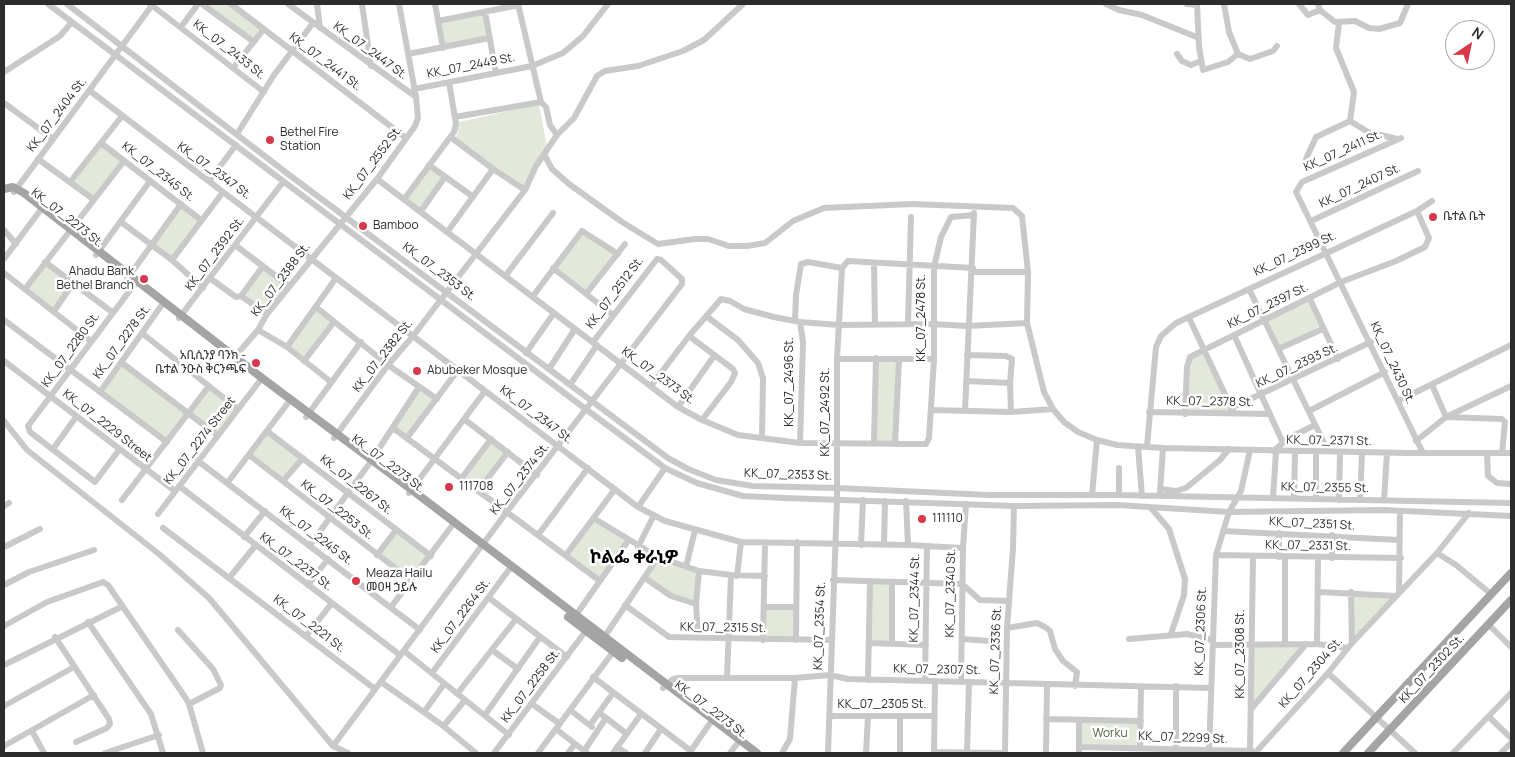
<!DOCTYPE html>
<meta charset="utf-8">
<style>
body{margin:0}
#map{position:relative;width:1515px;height:757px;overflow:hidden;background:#fff;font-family:Manrope,sans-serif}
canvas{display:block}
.frame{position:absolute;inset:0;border:5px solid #2c2c2c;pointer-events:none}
.north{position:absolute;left:1445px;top:20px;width:50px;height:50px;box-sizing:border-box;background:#fff;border:1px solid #ababab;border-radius:50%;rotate:34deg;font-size:14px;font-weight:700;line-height:20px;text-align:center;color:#2c2c2c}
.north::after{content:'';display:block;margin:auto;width:18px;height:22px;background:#d7394a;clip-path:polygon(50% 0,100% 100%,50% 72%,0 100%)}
</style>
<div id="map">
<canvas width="1515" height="757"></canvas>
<div class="frame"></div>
<div class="north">N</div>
</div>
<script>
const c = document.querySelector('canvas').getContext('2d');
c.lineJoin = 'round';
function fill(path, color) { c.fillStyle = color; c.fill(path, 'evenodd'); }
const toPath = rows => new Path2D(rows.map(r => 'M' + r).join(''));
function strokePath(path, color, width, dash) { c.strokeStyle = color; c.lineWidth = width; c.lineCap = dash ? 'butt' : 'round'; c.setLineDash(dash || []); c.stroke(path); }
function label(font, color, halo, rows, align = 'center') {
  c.font = font + ' Manrope,"Noto Sans Ethiopic",sans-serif'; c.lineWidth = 5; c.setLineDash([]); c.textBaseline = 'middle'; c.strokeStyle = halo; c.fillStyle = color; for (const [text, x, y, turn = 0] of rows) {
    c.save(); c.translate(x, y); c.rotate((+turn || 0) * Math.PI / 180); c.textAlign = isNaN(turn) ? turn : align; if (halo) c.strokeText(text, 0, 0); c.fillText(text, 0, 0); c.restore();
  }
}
fill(toPath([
 [202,4,231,4,264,29,254,42],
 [485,12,489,38,443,48,438,21],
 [539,104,547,147,525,194,453,142,458,133,459,122],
 [101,143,124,161,93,199,70,182],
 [429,165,445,177,421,211,405,198],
 [181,204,201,220,172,260,151,245],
 [582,231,618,254,586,294,553,268],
 [45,262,74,282,54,311,25,289],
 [263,266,289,286,267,314,241,296],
 [1310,299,1323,329,1278,349,1265,321],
 [316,307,334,322,304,361,287,347],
 [1205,349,1234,412,1185,414,1187,360],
 [876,358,899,360,895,444,874,442],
 [122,363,188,413,209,386,238,409,217,435,188,413,167,442,100,392],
 [419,387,437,399,407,438,393,428],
 [268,432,303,458,283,481,249,455],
 [491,439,508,452,478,491,461,479],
 [595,519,628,541,600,581,566,555],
 [396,530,431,556,412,581,377,555],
 [658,557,699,571,696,604,670,597,645,578],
 [870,582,892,582,892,644,869,643],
 [1351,592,1396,596,1352,643],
 [764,607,796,607,796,640,763,640],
 [1252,643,1306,644,1252,708],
 [1079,720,1141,721,1140,748,1079,747]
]), '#e2e9da');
strokePath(toPath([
 [48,4,587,410,665,468,697,483,743,496,784,498,1014,506,1117,505,1229,512,1384,510,1511,516],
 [67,4,288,174,668,458,688,469,716,480,753,486,836,488,989,495,1119,495,1511,503],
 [150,4,264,92],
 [202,4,254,42],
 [231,4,406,138],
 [288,4,416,97],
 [317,4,320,28],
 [362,4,371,66],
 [435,4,443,48],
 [518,4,541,102,546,107,550,125,557,135],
 [1106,4,1119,10,1142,15,1199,38],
 [1187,4,1197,5],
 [1197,4,1199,47,1203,70,1228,62,1238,54],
 [1224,4,1229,32,1238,54],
 [1299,4,1308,15,1320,10],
 [1318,4,1320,10,1335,22,1355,21,1369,28,1379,29,1400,23,1408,4],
 [485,12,496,73],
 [438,21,519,5],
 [1339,23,1336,48,1354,92,1350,121],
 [181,27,198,4],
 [408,54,489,38],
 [1177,54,1182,61,1191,65,1201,61],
 [1238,54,1250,59,1273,51,1277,46],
 [233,68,264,29],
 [4,72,60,36,72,22],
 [414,89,532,66,563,53,583,36,608,4],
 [90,91,638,507,665,521,741,542,908,545,963,548],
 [4,103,53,139],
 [455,117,541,102],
 [1350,121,1368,132,1397,139],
 [237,134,274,75,313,23],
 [452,138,493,169,525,190],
 [1401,138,1302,182,1296,192,1423,453],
 [101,143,201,220],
 [544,154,552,169,569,184,622,222,658,244,695,239,708,239,729,246,747,246,765,243,793,221,824,208,912,204,1013,208,1022,216,1028,272,1027,323,1044,392,1053,409,1064,422,1078,432,1097,440,1117,445,1163,448,1408,453,1511,453],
 [38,159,93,199],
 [1306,159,1316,137,1350,121],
 [429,165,472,196],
 [377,179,678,407,702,420,738,435,800,443,926,444,929,438,934,359,934,267,941,237,951,217,974,215],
 [209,181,236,145],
 [70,182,122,116],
 [14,192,153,4],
 [405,198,454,132,456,124,449,82],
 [421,211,445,177],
 [1311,221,1418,171],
 [121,222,172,260,203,288],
 [4,230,16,244],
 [448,231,493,169],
 [235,245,289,286],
 [96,255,150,181],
 [4,259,42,208],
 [172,260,223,192],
 [45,262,112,312],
 [874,263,875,324],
 [553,268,613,315],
 [973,272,1028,272],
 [4,273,91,341],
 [506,275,553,213],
 [127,279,181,204],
 [211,279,236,297,241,296],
 [25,289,124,161],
 [1249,289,1328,451],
 [586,294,625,244],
 [241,296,263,266],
 [241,296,267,314],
 [533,296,582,231,618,254],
 [1310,299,1338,359],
 [316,307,388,365,437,399],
 [54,311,74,282],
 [706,316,738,340,758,363,763,378,762,437],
 [179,318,283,182],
 [1189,318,1233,411],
 [4,320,167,442],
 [795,321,796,295,801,264,808,262,842,268],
 [800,322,803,342,800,443],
 [908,324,911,217],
 [258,330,287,347,331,382],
 [143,334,238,409],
 [1234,335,1283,443],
 [689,336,733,369,735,373,731,382,702,420],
 [287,347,336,278],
 [1278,349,1323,329],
 [526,353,554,313],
 [967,355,1006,356,1012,359,1010,383,1011,412],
 [837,359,934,359],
 [232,360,258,330,267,314,377,179,415,126,418,118,416,97,399,4],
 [4,361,175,491],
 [304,361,334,322],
 [122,363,217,435],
 [549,369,575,329],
 [966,381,1010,383],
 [570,385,597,345],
 [1432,385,1446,417,1502,419,1505,422,1502,453],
 [651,386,689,336,721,299,730,301,744,309,774,317,800,322,839,325,932,324,967,326,1027,323],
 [100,392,164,302],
 [1398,401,1511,345],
 [678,407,714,356],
 [1231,408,1371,342],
 [931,410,1011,412,1053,409],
 [965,411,974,213],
 [1309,411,1385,372],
 [1149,412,1270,414],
 [1185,414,1187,367,1190,357,1341,282,1396,261,1425,247,1429,238,1417,211],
 [306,417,361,342],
 [464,419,537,475],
 [4,421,27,450,159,554,209,598,333,746],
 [393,428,600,581],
 [268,432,431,556],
 [334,438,388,365,413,336,525,190,536,166,557,135,574,118,597,76,605,71,638,66,683,51,704,40,743,4],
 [407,438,458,370],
 [1416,441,1446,417,1511,386],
 [874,442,876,358],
 [895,444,899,360],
 [1147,446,1156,347,1161,336,1176,323,1417,211,1432,201],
 [1138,447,1142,496],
 [53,449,76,417],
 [119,450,95,482,30,432,28,426,137,281],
 [1273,451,1289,438,1315,425],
 [1487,454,1488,476,1497,483,1511,484],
 [249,455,412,581],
 [198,461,420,630],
 [461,479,491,439],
 [283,481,303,458],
 [228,482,291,399],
 [179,486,400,655],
 [1160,489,1176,491,1186,488,1220,460,1229,449],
 [478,491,508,452],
 [1160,492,1163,448],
 [409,493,485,391],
 [1092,495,1097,440],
 [1119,495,1119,468],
 [1273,498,1276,452],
 [1294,499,1295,452],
 [1316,499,1316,452],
 [122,500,209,386],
 [1339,500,1340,452],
 [1360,500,1362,453],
 [1384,500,1387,453],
 [906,501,908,545],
 [4,506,9,503],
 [638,507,665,468],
 [1151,508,1169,529,1185,579,1184,595,1171,634],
 [158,514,262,378],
 [595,519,658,557,699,571,731,575,765,576],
 [163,528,375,689],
 [1223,531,1399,540],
 [538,535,588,468],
 [1332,535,1332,558],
 [244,537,265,511],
 [310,545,369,464,419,387],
 [861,545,863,500],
 [884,545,885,501],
 [4,547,40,529],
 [638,547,654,515],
 [1437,553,1456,565,1491,594],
 [377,555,396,530],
 [566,555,615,489],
 [1216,555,1401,558],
 [1279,557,1279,533],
 [686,567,695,530],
 [737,576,741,542],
 [230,577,255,546],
 [645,578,671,596,696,604],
 [833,580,962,584],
 [892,582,892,644],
 [962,584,980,600,1009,601],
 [4,585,29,572,94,550],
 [308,585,328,559],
 [1319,592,1396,596],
 [1351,592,1352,643],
 [1399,593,1400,511],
 [489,598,567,657],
 [625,605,669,637,831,640],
 [391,607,454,523],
 [764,607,796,607],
 [574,618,628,541],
 [88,622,151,714,163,753],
 [1489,625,1511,647],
 [4,626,47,602,103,582,108,585,185,697,189,704,203,753],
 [1007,628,1037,623,1045,627,1050,631,1055,649,1063,661,1077,672,1075,686],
 [178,630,213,669,221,685,220,688,189,704],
 [306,636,332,603],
 [55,637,109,719,110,724,107,728,76,742],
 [698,638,696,604,699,571],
 [603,639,658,557],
 [962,639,990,641],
 [1129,639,1187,634,1212,640],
 [763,640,765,543],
 [796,640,797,542],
 [869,643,926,645],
 [1285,644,1285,557],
 [1317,644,1318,558],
 [1213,645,1317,644,1348,648],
 [492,650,518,669],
 [404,651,509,735],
 [4,665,121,607],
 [432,673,511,567],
 [1328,673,1415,753],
 [593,677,691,751],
 [727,677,731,575],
 [868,680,870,582],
 [925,681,927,546],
 [381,682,442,725,476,753],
 [961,682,963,548,966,504],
 [663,688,673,679,678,678,795,678,830,675,848,679,1210,688],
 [457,694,516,619],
 [532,704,560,724],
 [4,706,74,667],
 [1252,708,1306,644],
 [570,710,592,727],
 [424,712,444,684],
 [485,715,540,637],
 [602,715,627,734],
 [830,716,933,716],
 [900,716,900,753],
 [1489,717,1511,738],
 [1046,719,1141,721],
 [446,723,465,700],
 [590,725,613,693],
 [556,729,587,753],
 [32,731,44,753],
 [4,746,94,695],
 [617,747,626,753],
 [1079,747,1252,751],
 [1140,748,1141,686],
 [584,751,606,718],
 [1250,751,1253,557],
 [690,752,713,719],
 [934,752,1005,753,1007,628,1013,548,1014,506],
 [105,753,159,735],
 [348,753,333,746,506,513,682,284,682,279,661,260,657,259,593,342],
 [494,753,588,628],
 [538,753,616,648],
 [568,753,575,744],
 [613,753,641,714],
 [645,753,661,729],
 [730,753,740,740],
 [782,753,790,739,795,678],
 [828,753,837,500,837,359,842,268,848,261,973,268],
 [866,753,868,716],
 [934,753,935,681],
 [967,753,969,682],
 [1046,753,1047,685],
 [1079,753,1079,720],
 [1176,753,1176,686],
 [1209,753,1216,555,1229,512,1241,491,1250,450],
 [1255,753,1328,673,1352,643,1437,553,1469,513],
 [1453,753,1511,693],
 [1501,753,1511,743]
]), '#c9c9c9', 6);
strokePath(toPath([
 [4,189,13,187,24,193,262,378,412,490,757,753],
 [568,617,622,658],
 [1343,753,1511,573],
 [1368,753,1511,600]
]), '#a4a4a4', 8);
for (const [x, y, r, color] of [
 [270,140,5,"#d7394a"],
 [1433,217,5,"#d7394a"],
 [363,226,5,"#d7394a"],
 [144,279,5,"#d7394a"],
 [256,363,5,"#d7394a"],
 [417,371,5,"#d7394a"],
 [449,487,5,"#d7394a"],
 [922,519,5,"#d7394a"],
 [356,581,5,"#d7394a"]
]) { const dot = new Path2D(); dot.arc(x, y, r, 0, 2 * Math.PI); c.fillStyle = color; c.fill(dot); strokePath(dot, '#fff', 2); }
label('12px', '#2c2c2c', '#fff', [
 ["KK_07_2433 St.",229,50,38],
 ["KK_07_2447 St.",370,51,36],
 ["KK_07_2441 St.",325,62,37],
 ["KK_07_2449 St.",471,66,-11],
 ["KK_07_2404 St.",57,115,-53],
 ["KK_07_2411 St.",1343,151,-24],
 ["KK_07_2552 St.",373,163,-53],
 ["KK_07_2347 St.",214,171,36],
 ["KK_07_2345 St.",158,172,38],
 ["KK_07_2407 St.",1360,186,-25],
 ["KK_07_2273 St.",67,218,38],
 ["KK_07_2392 St.",215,254,-53],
 ["KK_07_2399 St.",1295,254,-25],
 ["KK_07_2353 St.",439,272,37],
 ["KK_07_2388 St.",281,280,-53],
 ["KK_07_2512 St.",615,293,-53],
 ["KK_07_2397 St.",1268,306,-26],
 ["KK_07_2478 St.",922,318,-90],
 ["KK_07_2278 St.",122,342,-54],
 ["KK_07_2280 St.",71,350,-54],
 ["KK_07_2382 St.",383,356,-52],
 ["KK_07_2430 St.",1392,363,65],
 ["KK_07_2393 St.",1297,366,-25],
 ["KK_07_2373 St.",658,376,36],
 ["KK_07_2496 St.",790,382,-90],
 ["KK_07_2378 St.",1210,402,1],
 ["KK_07_2492 St.",826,412,-90],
 ["KK_07_2347 St.",536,415,37],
 ["KK_07_2229 Street",107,426,38],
 ["KK_07_2274 Street",200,441,-52],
 ["KK_07_2371 St.",1329,441,1],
 ["KK_07_2273 St.",388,464,37],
 ["KK_07_2353 St.",788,475,2],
 ["KK_07_2374 St.",520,479,-52],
 ["KK_07_2267 St.",356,485,38],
 ["KK_07_2355 St.",1325,488,1],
 ["KK_07_2253 St.",337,510,38],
 ["KK_07_2351 St.",1312,524,3],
 ["KK_07_2245 St.",316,536,37],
 ["KK_07_2331 St.",1308,546,1],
 ["KK_07_2237 St.",296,562,37],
 ["KK_07_2340 St.",951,593,-89],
 ["KK_07_2344 St.",915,598,-89],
 ["KK_07_2264 St.",461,616,-53],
 ["KK_07_2221 St.",309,624,37],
 ["KK_07_2354 St.",820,626,-88],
 ["KK_07_2315 St.",723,628,1],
 ["KK_07_2306 St.",1201,631,-88],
 ["KK_07_2336 St.",996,650,-88],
 ["KK_07_2308 St.",1241,654,-90],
 ["KK_07_2302 St.",1432,669,-47],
 ["KK_07_2307 St.",937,670,1],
 ["KK_07_2304 St.",1311,673,-49],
 ["KK_07_2258 St.",531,686,-53],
 ["KK_07_2305 St.",882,705],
 ["KK_07_2273 St.",711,710,37],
 ["KK_07_2299 St.",1183,738,2]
]);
label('12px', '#2c2c2c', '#fff', [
 ["Bethel Fire",280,133],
 ["Station",280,147],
 ["ቤተል ቤት",1443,217],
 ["Bamboo",373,226],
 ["Ahadu Bank",134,272,"right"],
 ["Bethel Branch",134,286,"right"],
 ["አቢሲንያ ባንክ -",246,356,"right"],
 ["ቤተል ንዑስ ቅርንጫፍ",246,370,"right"],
 ["Abubeker Mosque",427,371],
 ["111708",459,487],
 ["111110",932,519],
 ["Meaza Hailu",366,574],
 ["መዐዛ ኃይሉ",366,588]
], 'left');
label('12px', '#50633d', '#fff', [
 ["Worku",1110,734]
]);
label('bold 18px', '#000', '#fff', [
 ["ኮልፌ ቀራኒዎ",634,558]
]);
</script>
